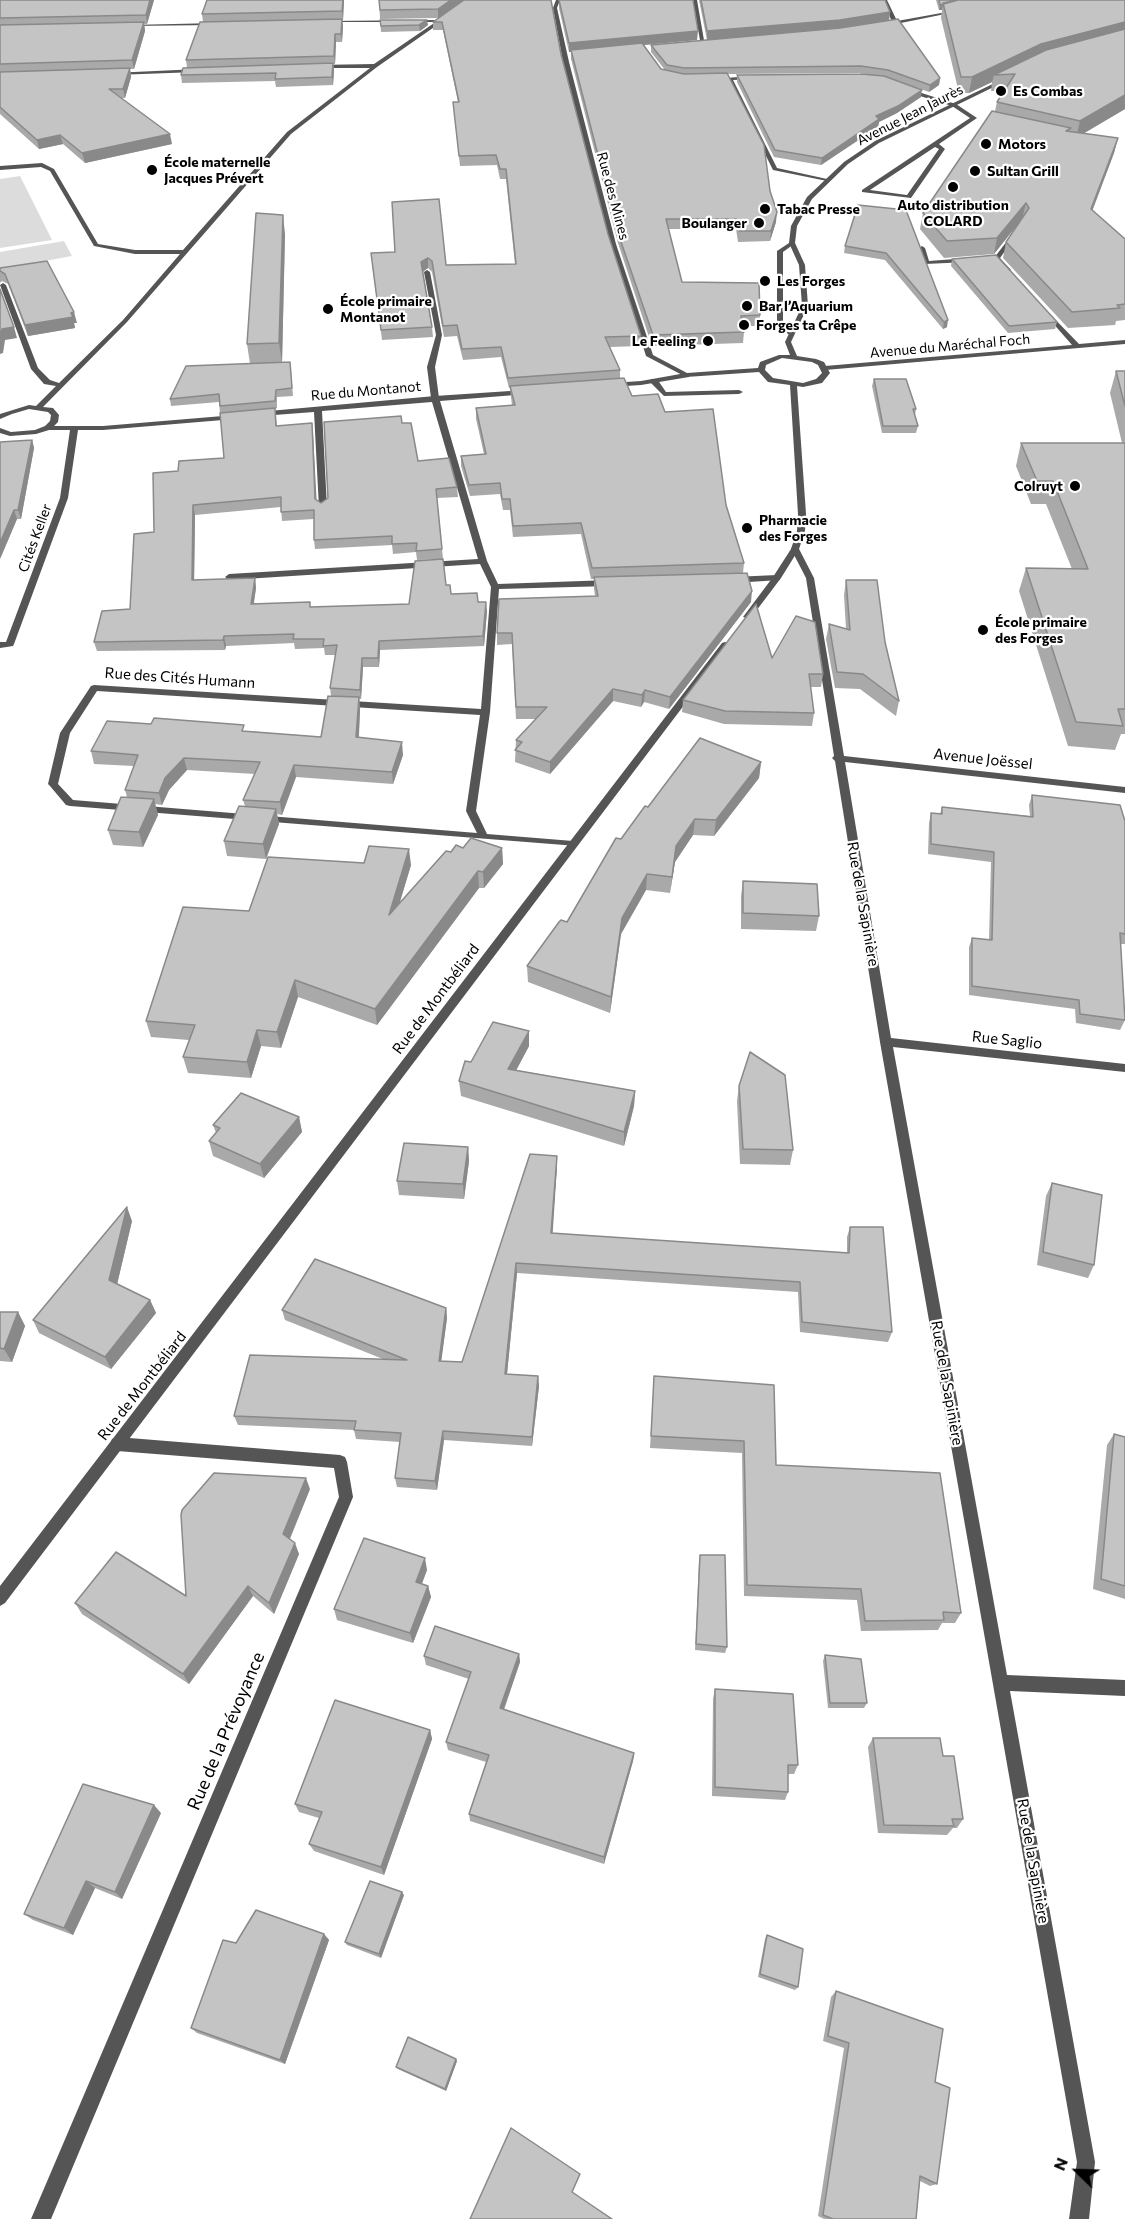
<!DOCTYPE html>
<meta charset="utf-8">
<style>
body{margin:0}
#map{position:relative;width:1125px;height:2219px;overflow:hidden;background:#fff;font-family:Commissioner,sans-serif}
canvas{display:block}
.north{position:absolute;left:1047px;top:2141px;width:60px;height:60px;-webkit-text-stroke:4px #fff;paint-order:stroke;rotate:293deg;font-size:16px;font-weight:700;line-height:24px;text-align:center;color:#000}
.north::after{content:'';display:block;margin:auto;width:21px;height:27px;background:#000;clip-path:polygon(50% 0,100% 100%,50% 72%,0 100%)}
</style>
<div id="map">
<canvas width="1125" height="2219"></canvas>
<div class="north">N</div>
</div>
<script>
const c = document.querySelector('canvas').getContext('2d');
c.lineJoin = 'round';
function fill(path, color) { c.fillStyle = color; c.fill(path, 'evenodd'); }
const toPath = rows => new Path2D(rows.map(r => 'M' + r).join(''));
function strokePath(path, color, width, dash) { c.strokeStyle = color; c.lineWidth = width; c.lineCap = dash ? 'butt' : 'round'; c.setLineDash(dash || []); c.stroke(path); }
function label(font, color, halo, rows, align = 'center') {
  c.font = font + ' Commissioner,sans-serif'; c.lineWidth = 4.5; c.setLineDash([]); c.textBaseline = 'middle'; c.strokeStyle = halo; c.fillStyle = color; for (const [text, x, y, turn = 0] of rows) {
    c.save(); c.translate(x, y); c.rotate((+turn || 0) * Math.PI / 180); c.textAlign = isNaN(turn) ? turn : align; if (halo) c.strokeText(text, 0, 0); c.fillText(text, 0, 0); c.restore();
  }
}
fill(toPath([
 [20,176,52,240,0,248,0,179],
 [64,241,72,256,0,269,0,252]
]), '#dcdcdc');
fill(toPath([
 [952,104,956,104,977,118,939,144,945,149,911,198,862,192,862,190,970,118,952,106,952,104],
 [935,147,939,149,907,195,870,190,935,147],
 [792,241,794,242,794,244,783,252,783,325,793,333,793,335,791,336,777,326,777,251,792,241],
 [427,270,430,272,442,335,435,367,439,398,435,400,431,398,427,367,436,335,424,272,427,270],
 [651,379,657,379,666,392,739,390,743,392,739,394,664,396,651,383,651,379]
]), '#555');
fill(toPath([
 [468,0,473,0,377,67,291,134,127,322,43,407,53,408,59,415,58,422,54,426,103,426,235,415,239,417,235,419,103,430,78,430,68,498,14,644,13,646,0,648,0,642,6,642,60,498,70,430,49,430,36,434,10,436,0,433,0,428,11,432,35,430,45,426,50,421,51,415,48,412,29,409,12,414,0,419,0,414,29,405,36,406,56,386,44,384,31,369,0,285,3,283,6,285,38,368,50,380,59,383,123,320,180,254,135,254,94,246,50,171,41,167,0,170,0,166,42,163,54,169,98,244,135,250,183,250,287,132,370,68,319,68,317,65,374,64,468,0],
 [693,0,697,0,705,46,703,47,701,46,693,0],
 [883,0,887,0,897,21,958,10,960,11,886,26,884,24,892,22,883,0],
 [436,20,434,22,326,22,328,21,436,20],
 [217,23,215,25,128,26,130,25,217,23],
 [199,69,197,72,115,75,112,73,199,69],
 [753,76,755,79,733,80,777,168,827,179,827,181,773,170,728,80,711,79,753,76],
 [906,88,956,104,957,105,952,106,904,91,906,88],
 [1014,232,1017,234,1000,258,1011,270,1008,272,994,258,1014,232],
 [922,246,925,248,929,261,968,258,971,260,968,262,925,264,919,248,922,246],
 [1046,310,1079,344,1125,340,1125,344,825,370,821,368,825,366,1072,345,1044,313,1044,311,1046,310],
 [686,373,689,373,689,377,641,385,611,387,607,385,611,383,641,381,686,373],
 [525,390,528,390,528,394,440,401,487,561,498,584,610,580,614,583,610,586,499,589,490,712,476,811,487,834,573,841,577,842,578,844,577,846,70,806,66,805,50,786,48,784,60,733,91,686,94,685,481,709,491,587,480,564,229,580,225,577,229,574,478,559,432,402,322,411,327,508,323,510,319,508,314,412,261,416,257,414,258,412,435,396,525,390],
 [97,691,480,715,466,811,477,833,73,800,58,784,70,733,97,691],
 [792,547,798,547,814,578,844,756,1125,787,1125,793,845,762,891,1038,1125,1064,1125,1072,893,1047,1007,1675,1125,1680,1125,1696,1010,1691,1095,2162,1089,2219,1069,2219,1077,2162,880,1042,835,761,832,758,834,756,806,578,791,549,792,547],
 [777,575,780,576,780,580,733,583,729,580,733,577,777,575],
 [117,1437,340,1455,345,1457,347,1462,353,1497,51,2219,31,2219,339,1497,334,1468,117,1451,112,1449,110,1444,112,1439,117,1437]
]), '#555');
fill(toPath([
 [556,0,560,0,557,8,569,62,616,244,653,355,687,373,758,368,760,362,779,355,790,355,785,342,802,306,799,265,789,243,791,226,807,197,844,162,875,141,1003,79,1008,80,879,143,848,164,812,199,797,226,795,243,805,265,808,306,791,342,797,356,816,359,824,362,830,373,822,383,803,387,797,386,806,514,805,531,799,549,781,578,750,619,743,617,773,577,791,549,797,531,798,514,790,385,768,382,759,372,686,377,646,356,610,244,563,62,553,8,556,0],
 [782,358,812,362,818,365,822,373,816,379,803,383,773,378,765,370,766,365,782,358],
 [725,642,728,643,728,647,5,1603,0,1606,0,1586,722,643,725,642]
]), '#555');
fill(toPath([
 [0,0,154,0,147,24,144,24,145,31,134,69,130,69,131,77,125,98,121,98,172,144,85,163,63,144,39,149,0,114],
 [207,0,344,0,343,20,342,20,343,27,342,42,336,42,335,64,333,64,334,71,333,85,276,87,275,81,182,83,181,75,187,67,186,60,203,22,202,14],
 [379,0,464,0,438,18,380,19],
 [559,0,697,40,643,45,661,69,665,70,651,52,651,45,793,33,707,40,699,0,885,0,890,12,889,20,940,78,939,85,929,92,887,77,921,97,897,113,879,122,878,127,821,165,774,157,737,82,737,75,878,76,860,73,728,74,770,191,776,222,770,241,738,242,736,229,668,229,682,282,760,315,759,326,743,326,744,332,743,343,652,346,618,243,571,59,571,52,569,52,559,8],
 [936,0,1125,0,1125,109,1084,133,1118,138,1114,153,1092,210,1125,239,1125,320,1116,321,1115,325,1068,328,1003,258,1006,242,1020,221,994,254,944,258,920,229,923,213,995,111,997,102,1004,91,991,91,992,82,969,93,959,93,941,18,942,10,939,10],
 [552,5,561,54,608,234,641,336,640,346,610,347,620,370,620,378,632,396,665,412,726,505,744,563,743,573,751,602,669,709,644,702,641,707,613,701,550,774,515,762,516,740,536,719,516,719,512,644,497,645,497,633,595,596,594,589,594,579,591,579,581,534,513,537,510,510,503,510,500,494,470,496,461,466,461,456,484,454,476,419,476,408,512,405,511,397,510,388,509,388,501,357,463,360,457,336,444,337,432,272,428,268,423,272,432,327,433,337,382,340,372,263,395,252,392,202,446,265,515,264,506,179,500,179,497,165,460,166,453,102,458,102,443,30,433,30,433,22],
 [380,20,428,25,420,31,381,32],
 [906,210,947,327,943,329,885,260,844,253,845,246],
 [285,234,282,363,291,370,293,396,277,397,277,408,275,409,277,426,312,423,316,499,321,503,328,498,402,423,418,461,457,487,458,497,437,498,443,559,417,560,416,552,393,554,392,545,315,549,314,540,314,519,282,521,281,507,195,515,194,580,255,578,256,588,254,603,311,607,409,604,446,585,451,594,478,602,487,611,484,646,380,650,379,667,363,667,361,699,359,699,360,710,359,737,403,755,393,784,296,777,282,815,277,814,279,824,266,859,227,856,224,841,245,806,243,800,255,774,187,770,169,790,162,805,155,804,158,815,143,847,113,845,108,830,127,797,125,790,134,766,94,764,91,751,246,731,321,737,331,696,330,688,336,655,325,655,324,648,295,649,294,643,226,646,225,650,97,651,94,642,130,609,154,532,178,471,224,458,219,402,171,406,170,399,250,364,247,344],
 [952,259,1057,322,1055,329,1008,333,951,266],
 [0,268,77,323,74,323,75,328,28,336,8,284,2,281,0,283],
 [1116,371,1125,371,1125,734,1121,734,1115,750,1068,746,1019,591,1026,568,1072,569,1046,504,1031,504,1016,466,1021,443,1122,443,1110,393],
 [874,379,916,409,915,415,918,426,916,433,882,433,872,386],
 [32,440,34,448,21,519,17,519,0,559],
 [846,580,885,642,899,701,896,716,860,689,835,688,826,639,829,624,846,629,844,595],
 [772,658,823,674,821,687,810,687,814,713,812,726,724,724,682,712,683,700],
 [761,762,759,778,714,836,693,835,675,862,670,893,646,890,621,934,610,1013,528,982,527,966,567,922,621,839,648,807],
 [1032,795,1125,821,1125,944,1120,944,1125,1020,1120,1030,1076,1023,1075,1009,969,995,969,947,972,938,989,940,991,862,928,854,929,823,931,813,940,814,942,807,1030,816,1029,805],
 [463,848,502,848,503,864,484,888,479,888,377,1025,298,997,281,1048,261,1046,251,1078,188,1073,183,1057,189,1040,151,1037,146,1021,249,911,364,863,411,865,399,904,451,852],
 [743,881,819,916,816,931,741,929,741,896],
 [529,1031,529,1046,516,1070,635,1091,634,1106,624,1146,461,1096,459,1081,471,1062],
 [739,1086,793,1150,790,1165,740,1164,737,1101],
 [299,1117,302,1132,264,1178,213,1156,209,1141,216,1133,213,1125],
 [468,1147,469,1161,464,1199,399,1195,397,1181],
 [557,1166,552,1233,847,1253,847,1237,850,1227,892,1332,888,1342,800,1332,798,1292,517,1273,507,1374,538,1376,539,1386,532,1446,444,1440,437,1490,397,1487,395,1478,400,1442,356,1439,354,1430,238,1425,234,1416,383,1359,285,1320,282,1310,446,1308,447,1318,441,1361,462,1362],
 [1052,1183,1094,1265,1088,1278,1037,1265,1046,1196],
 [132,1221,117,1284,150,1300,156,1313,111,1369,39,1333,33,1320],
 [0,1312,18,1312,25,1326,12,1362,0,1361],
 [654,1376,774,1385,776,1465,961,1613,955,1623,942,1623,938,1630,861,1631,857,1600,744,1596,742,1453,650,1448],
 [1114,1434,1125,1437,1125,1599,1093,1589,1107,1445],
 [310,1489,290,1539,299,1554,274,1614,253,1596,189,1684,82,1614,75,1603,186,1596],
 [700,1555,727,1647,725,1653,695,1650,699,1561],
 [427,1570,422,1584,428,1586,431,1597,413,1643,337,1620,334,1609],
 [519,1654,520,1662,504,1710,634,1753,633,1761,604,1864,470,1821,469,1814,486,1762,448,1750,446,1742,469,1679,426,1665,424,1656],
 [825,1655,867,1703,864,1708,828,1708,823,1661],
 [715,1689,798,1765,794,1774,788,1774,788,1792,785,1800,712,1796,713,1699],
 [430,1730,432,1739,384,1875,314,1851,309,1844,319,1818,299,1812,295,1804],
 [873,1738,963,1819,957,1828,953,1828,947,1835,878,1833,868,1747],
 [161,1813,122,1899,95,1888,73,1935,33,1920,24,1914],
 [404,1895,381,1958,347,1945,345,1942],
 [324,1934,329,1940,285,2064,197,2033,191,2028,236,1943],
 [767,1935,798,1987,795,1990,758,1977,765,1939],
 [836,1991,935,2082,937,2184,930,2186,920,2181,916,2219,824,2219,818,2216,844,2048,823,2041,831,1997],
 [457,2061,446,2091,398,2069,396,2067]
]), '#a9a9a9');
fill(toPath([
 [150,0,154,0,147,24,146,15],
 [343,0,344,0,343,20,342,11],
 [451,0,464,0,438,18,438,9],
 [943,4,942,10,939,10,940,5],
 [890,12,889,20,839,29,707,40,707,31],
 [342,19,343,27,342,42,341,34],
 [427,20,428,25,420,31,419,25],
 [144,22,145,31,134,69,132,60],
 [1125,22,1125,37,994,75,992,82,969,93,972,77,1041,44],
 [698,31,697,40,569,52,569,43],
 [335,34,336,42,335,64,334,56],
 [333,63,334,71,333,85,332,77],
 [130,68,131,77,125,98,123,89],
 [940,78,939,85,929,92,930,85],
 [922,90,921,97,897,113,879,122,878,127,821,165,822,158,876,116],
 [1125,95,1125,109,1076,138,1080,121],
 [170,134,172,144,85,163,82,153],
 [60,135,63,144,39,149,37,140],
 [1118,138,1114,153,1087,225,1091,209],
 [1026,203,1022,219,994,254,997,238],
 [777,212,776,222,770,241,771,231],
 [283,215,285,234,282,363,279,343],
 [428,258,428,268,422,272,421,262],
 [74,312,77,323,74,323,75,328,28,336,25,325],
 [948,320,947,327,943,329,944,322],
 [14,327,17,338,5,340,3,353,0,354,0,342,2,329],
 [312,423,313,432,317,508,315,499],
 [32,440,34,448,21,519,18,510],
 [193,505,195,515,194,589,192,580],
 [14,510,17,519,0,559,0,543],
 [255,578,256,588,252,613,251,604],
 [752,591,751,602,669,709,670,697],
 [486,602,487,611,484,646,483,636],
 [224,636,226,646,225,650,223,640],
 [379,641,380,650,379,667,378,658],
 [362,658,363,667,361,699,360,690],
 [613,689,613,701,550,774,550,762],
 [645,690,644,702,641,707,642,695],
 [359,697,360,710,358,749,356,737],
 [402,742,403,755,393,784,392,772],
 [184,758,187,770,169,790,162,805,159,793,165,778],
 [761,762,759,778,714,836,716,820],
 [294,765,296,777,282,815,280,802],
 [154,799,158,815,143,847,139,832],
 [276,809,279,824,266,859,263,844],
 [695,819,693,835,675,862,670,893,676,846],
 [502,848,503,864,484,888,483,872],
 [409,849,411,865,391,932,389,915],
 [478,871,479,888,377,1025,375,1009],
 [647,874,646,890,621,934,610,1013,611,997,622,918],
 [295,980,298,997,281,1048,277,1032],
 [257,1030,261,1046,251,1078,247,1062],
 [529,1031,529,1046,509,1084,508,1069],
 [635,1091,634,1106,624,1146,624,1132],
 [299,1117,302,1132,264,1178,260,1164],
 [468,1147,469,1161,464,1199,463,1184],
 [557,1156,557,1166,552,1244,551,1233],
 [127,1207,132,1221,115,1293,109,1280],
 [516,1263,517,1273,506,1384,505,1374],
 [150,1300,156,1313,111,1369,105,1357],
 [446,1308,447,1318,440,1371,439,1361],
 [18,1312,25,1326,12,1362,4,1349],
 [538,1376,539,1386,532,1446,532,1437],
 [443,1431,444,1440,437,1490,435,1481],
 [306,1478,310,1489,287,1545,283,1534],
 [295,1543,299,1554,274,1614,269,1603],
 [425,1558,427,1570,418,1593,416,1582],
 [248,1586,253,1596,189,1684,183,1674],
 [428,1586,431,1597,413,1643,410,1633],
 [519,1654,520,1662,501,1717,500,1708],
 [430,1730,432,1739,384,1875,381,1867],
 [634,1753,633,1761,604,1864,604,1857],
 [154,1805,161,1813,122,1899,115,1892],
 [86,1881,95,1888,73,1935,64,1928],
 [402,1892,404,1895,381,1958,379,1954],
 [324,1934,329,1940,285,2064,280,2060],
 [456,2059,457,2061,446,2091,445,2089]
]), '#898989');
const building = toPath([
 [0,0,150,0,146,15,0,18,0,0],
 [207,0,343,0,342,11,202,14,207,0],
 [379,0,451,0,438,9,380,10,379,0],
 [464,0,551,0,561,54,608,234,641,336,605,337,620,370,508,378,501,347,462,349,457,325,443,326,432,261,428,258,421,262,432,327,381,330,371,253,395,252,392,202,439,199,446,265,516,264,506,169,500,169,496,155,459,156,453,102,459,102,442,22,433,22,464,0],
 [559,0,693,0,698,31,569,43,559,0],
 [701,0,885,0,890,12,840,20,707,31,701,0],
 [939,0,958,0,940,5,939,0],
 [958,0,1125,0,1125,22,1041,44,972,77,961,77,943,3,958,0],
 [342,19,341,34,335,34,334,56,186,60,200,22,342,19],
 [898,19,940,78,930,85,888,70,861,66,684,68,667,65,651,45,840,28,898,19],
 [380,20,427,20,419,25,381,26,380,20],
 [144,22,132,60,0,64,0,25,144,22],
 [1125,29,1125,95,1080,121,997,102,1015,74,994,75,1046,50,1125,29],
 [642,43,661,69,684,74,727,73,764,145,770,191,777,212,771,231,739,231,737,219,666,219,682,282,759,283,760,315,741,316,744,332,653,335,618,233,571,50,642,43],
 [333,63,332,77,275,79,276,73,181,75,183,68,333,63],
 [130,68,123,89,109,89,170,134,82,153,60,135,37,140,0,107,0,72,130,68],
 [861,74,884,76,922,90,898,106,876,116,879,119,822,158,775,150,737,75,861,74],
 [992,111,1071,128,1066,131,1118,138,1091,209,1125,239,1125,304,1117,305,1120,308,1072,312,1006,242,1029,208,1026,203,997,238,947,241,923,213,992,111],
 [858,205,906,210,948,320,944,322,886,253,845,246,858,205],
 [256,213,283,215,279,343,247,344,256,213],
 [996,255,1057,322,1009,326,952,259,996,255],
 [47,261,74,312,71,313,73,317,25,325,5,274,0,271,0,268,47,261],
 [0,289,14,327,2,329,0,342,0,289],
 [290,362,292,388,276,390,275,401,220,406,219,394,170,399,186,366,290,362],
 [1116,371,1125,371,1125,406,1116,371],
 [624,378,632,396,658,394,665,412,713,409,726,505,744,563,592,568,581,523,513,526,510,499,502,499,500,483,469,485,461,456,486,454,476,408,515,405,510,386,624,378],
 [874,379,906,379,916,409,913,409,918,426,883,426,874,379],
 [275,408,276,426,312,423,315,499,321,503,328,498,324,422,401,416,402,423,411,423,418,461,449,458,457,487,436,489,442,549,416,551,417,543,392,544,392,536,314,540,314,510,281,512,281,497,193,505,192,580,255,578,251,604,310,602,310,607,409,604,415,561,443,559,446,585,450,585,451,594,477,593,478,602,486,602,483,636,379,641,378,658,362,658,360,690,330,688,337,645,323,646,324,639,293,639,294,634,224,636,223,640,94,642,102,611,130,609,134,534,154,532,153,473,178,471,179,461,224,458,220,413,275,408],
 [32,440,18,510,14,510,0,543,0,442,32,440],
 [1021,443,1125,443,1125,709,1118,709,1123,726,1076,722,1026,568,1088,569,1053,481,1037,481,1021,443],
 [747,573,752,591,670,697,645,690,642,695,613,689,550,762,515,750,522,742,516,740,547,707,516,707,512,633,497,633,499,599,598,596,594,577,747,573],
 [846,580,877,580,885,642,899,701,863,674,837,672,829,624,850,630,846,580],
 [756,604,772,658,796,616,815,622,823,674,809,674,814,713,725,711,683,700,756,604],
 [328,696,359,697,356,737,402,742,392,772,294,765,280,802,243,800,260,762,184,758,165,778,159,793,125,790,138,755,91,751,107,721,151,724,154,718,244,725,242,731,321,737,328,696],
 [700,738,761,762,716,820,695,819,676,846,672,877,647,874,622,918,611,997,527,966,559,922,561,920,567,922,616,838,621,839,645,806,648,807,700,738],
 [1032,795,1120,805,1125,821,1125,934,1120,933,1125,1020,1080,1014,1079,1000,972,986,972,938,992,940,994,852,931,844,931,813,942,814,942,807,1033,817,1032,795],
 [121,797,154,799,139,832,108,830,121,797],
 [239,806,276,809,263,844,224,841,239,806],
 [471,838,502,848,483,872,478,871,375,1009,295,980,277,1032,257,1030,247,1062,183,1057,195,1025,146,1021,183,907,249,911,268,857,364,863,369,846,409,849,389,915,446,851,451,852,456,845,463,848,471,838],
 [743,881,817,884,819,916,743,913,743,881],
 [493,1022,529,1031,508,1069,635,1091,624,1132,459,1081,465,1061,471,1062,493,1022],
 [750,1052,785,1075,793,1150,743,1149,739,1086,750,1052],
 [241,1093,299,1117,260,1164,209,1141,220,1128,213,1125,241,1093],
 [404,1143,468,1147,463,1184,397,1181,404,1143],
 [530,1154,557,1156,551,1233,849,1253,850,1227,883,1227,892,1332,802,1322,800,1282,516,1263,505,1374,538,1376,532,1437,443,1431,435,1481,395,1478,401,1433,354,1430,356,1421,234,1416,250,1355,407,1360,282,1310,315,1259,446,1308,439,1361,462,1362,530,1154],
 [1052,1183,1102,1195,1094,1265,1043,1252,1052,1183],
 [127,1207,109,1280,150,1300,105,1357,33,1320,127,1207],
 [0,1312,18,1312,4,1349,0,1348,0,1312],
 [654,1376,774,1385,776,1465,940,1473,961,1613,943,1612,944,1620,865,1621,861,1589,747,1585,744,1441,651,1436,654,1376],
 [1114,1434,1125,1437,1125,1586,1101,1579,1114,1434],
 [214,1473,306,1478,283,1534,295,1543,269,1603,248,1586,183,1674,75,1603,116,1552,186,1596,181,1515,182,1510,214,1473],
 [364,1538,425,1558,416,1582,428,1586,410,1633,334,1609,364,1538],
 [700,1555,725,1555,727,1647,696,1644,700,1555],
 [435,1626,519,1654,500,1708,634,1753,604,1857,469,1814,489,1755,446,1742,471,1672,424,1656,435,1626],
 [825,1655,861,1659,867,1703,830,1703,825,1655],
 [715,1689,793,1694,798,1765,788,1765,788,1792,715,1787,715,1689],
 [335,1700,430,1730,381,1867,309,1844,322,1812,295,1804,335,1700],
 [873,1738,940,1738,943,1756,954,1756,963,1819,952,1819,954,1826,884,1825,873,1738],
 [83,1784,154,1805,115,1892,86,1881,64,1928,24,1914,83,1784],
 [370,1881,402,1892,379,1954,345,1942,370,1881],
 [256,1910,324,1934,280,2060,191,2028,223,1940,236,1943,256,1910],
 [767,1935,803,1949,798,1987,760,1974,767,1935],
 [836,1991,943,2029,935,2082,950,2088,937,2184,920,2176,916,2219,833,2219,823,2215,849,2043,828,2036,836,1991],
 [408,2037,456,2059,445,2089,396,2067,408,2037],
 [511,2128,580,2174,572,2192,612,2219,470,2219,511,2128]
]);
fill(building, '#c4c4c4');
strokePath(building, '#898989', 1.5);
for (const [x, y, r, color] of [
 [1001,91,6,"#000"],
 [986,144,6,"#000"],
 [152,170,6,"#000"],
 [975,171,6,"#000"],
 [953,187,6,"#000"],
 [765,209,6,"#000"],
 [759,223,6,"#000"],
 [765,281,6,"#000"],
 [747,306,6,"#000"],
 [328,309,6,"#000"],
 [744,325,6,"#000"],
 [708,341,6,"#000"],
 [1075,486,6,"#000"],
 [747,528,6,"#000"],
 [983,630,6,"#000"]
]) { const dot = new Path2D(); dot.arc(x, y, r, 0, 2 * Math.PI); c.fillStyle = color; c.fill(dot); strokePath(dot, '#fff', 2); }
label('bold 14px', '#000', '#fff', [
 ["Es Combas",1013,91],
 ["Motors",998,144],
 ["École maternelle",164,162],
 ["Jacques Prévert",164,178],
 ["Sultan Grill",987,171],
 ["Auto distribution",953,205,"center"],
 ["COLARD",953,221,"center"],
 ["Tabac Presse",777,209],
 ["Boulanger",747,223,"right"],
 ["Les Forges",777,281],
 ["École primaire",340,301],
 ["Montanot",340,317],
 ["Bar l’Aquarium",759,306],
 ["Forges ta Crêpe",756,325],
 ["Le Feeling",696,341,"right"],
 ["Colruyt",1063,486,"right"],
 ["Pharmacie",759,520],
 ["des Forges",759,536],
 ["École primaire",995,622],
 ["des Forges",995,638]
], 'left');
label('14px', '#000', '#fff', [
 ["Avenue Jean Jaurès",910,115,-27],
 ["Rue des Mines",613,196,75],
 ["Avenue du Maréchal Foch",950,346,-5],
 ["Rue du Montanot",366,391,-5],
 ["Cités Keller",35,538,-70]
]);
label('15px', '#000', '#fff', [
 ["Rue des Cités Humann",180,678,4],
 ["Avenue Joëssel",983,759,6],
 ["Rue de la Sapinière",863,904,80],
 ["Rue de Montbéliard",436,999,-53],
 ["Rue Saglio",1007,1040,6],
 ["Rue de la Sapinière",947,1383,80],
 ["Rue de Montbéliard",142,1386,-52],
 ["Rue de la Sapinière",1033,1861,80]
]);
label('18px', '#000', '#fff', [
 ["Rue de la Prévoyance",226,1731,-67]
]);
</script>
